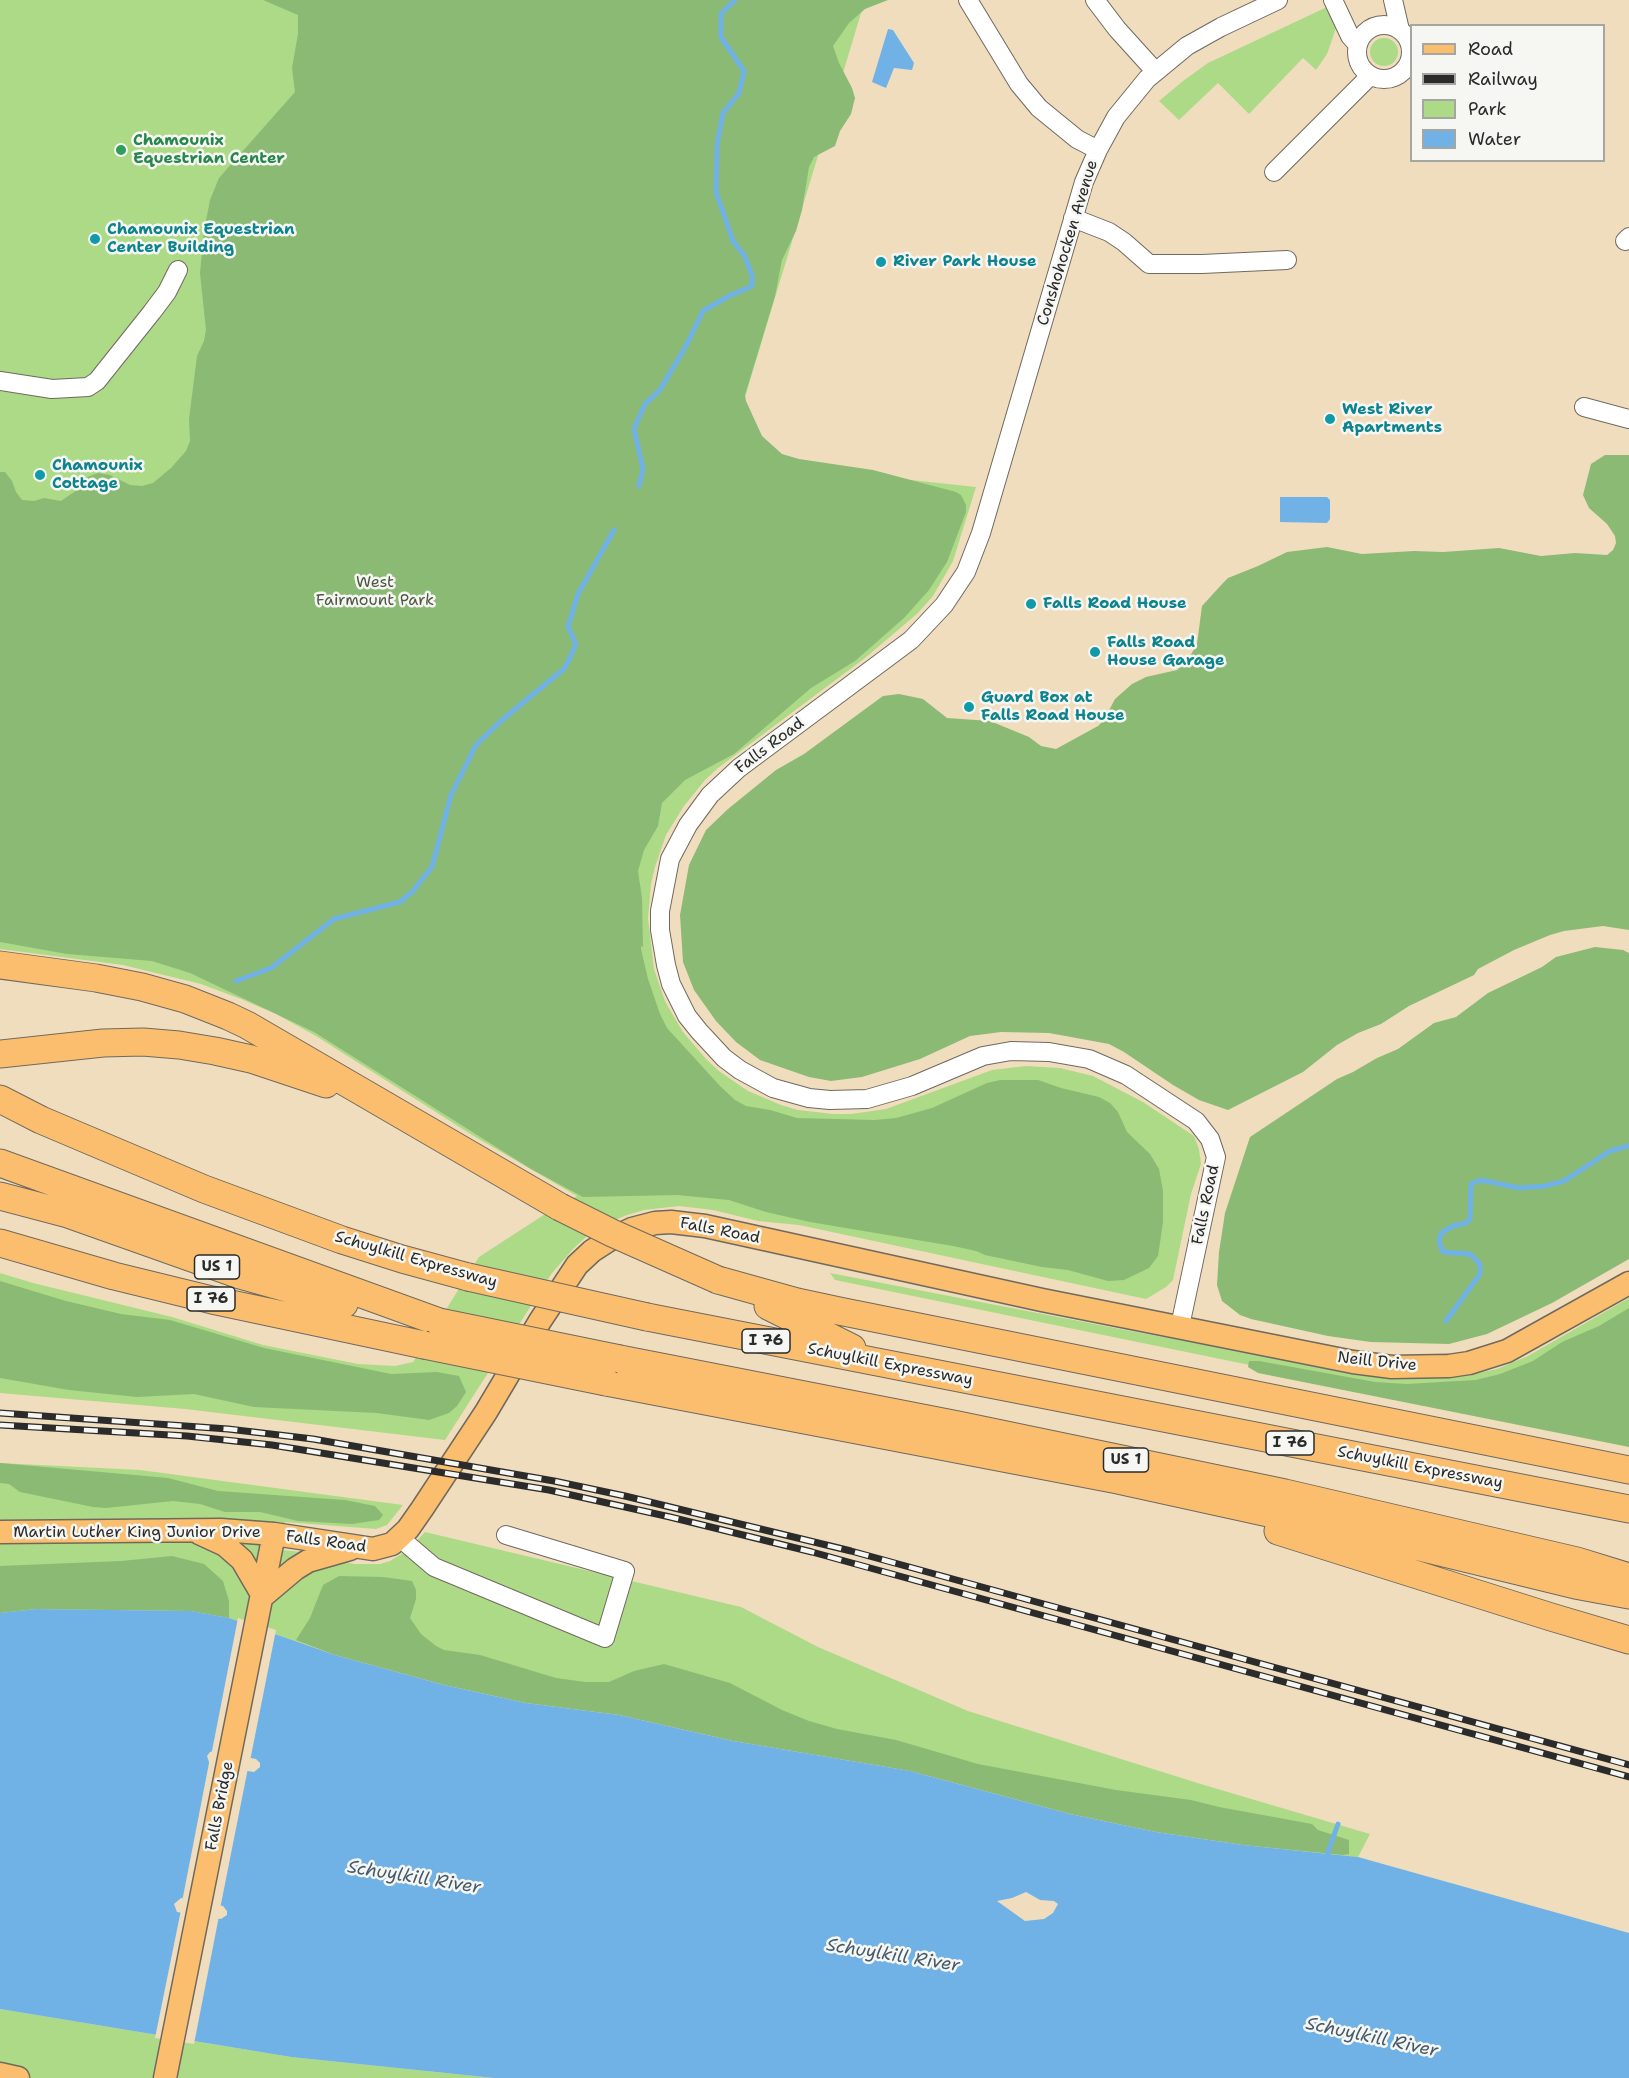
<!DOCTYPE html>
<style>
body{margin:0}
#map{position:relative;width:1629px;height:2078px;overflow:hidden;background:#f0ddbe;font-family:"Shantell Sans",sans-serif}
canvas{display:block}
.legend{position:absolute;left:1410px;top:24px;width:195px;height:138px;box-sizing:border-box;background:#f6f6f2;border:2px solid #a5a5a2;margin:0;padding:8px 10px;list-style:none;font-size:18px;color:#2b2b2b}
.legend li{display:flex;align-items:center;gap:12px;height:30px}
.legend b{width:30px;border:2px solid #a5a5a2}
</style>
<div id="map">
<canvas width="1629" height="2078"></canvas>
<ul class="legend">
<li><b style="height:8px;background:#fbbe6e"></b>Road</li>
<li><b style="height:8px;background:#2b2b2b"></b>Railway</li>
<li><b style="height:16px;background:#adda87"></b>Park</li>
<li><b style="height:16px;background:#71b2e6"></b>Water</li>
</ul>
</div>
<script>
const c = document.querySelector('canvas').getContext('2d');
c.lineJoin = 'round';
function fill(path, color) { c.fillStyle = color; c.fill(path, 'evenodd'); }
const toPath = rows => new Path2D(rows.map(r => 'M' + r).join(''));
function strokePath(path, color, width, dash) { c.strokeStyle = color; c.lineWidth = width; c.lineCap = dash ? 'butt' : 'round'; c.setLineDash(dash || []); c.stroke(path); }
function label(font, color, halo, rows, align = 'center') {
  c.font = font + ' "Shantell Sans",sans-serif'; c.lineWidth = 5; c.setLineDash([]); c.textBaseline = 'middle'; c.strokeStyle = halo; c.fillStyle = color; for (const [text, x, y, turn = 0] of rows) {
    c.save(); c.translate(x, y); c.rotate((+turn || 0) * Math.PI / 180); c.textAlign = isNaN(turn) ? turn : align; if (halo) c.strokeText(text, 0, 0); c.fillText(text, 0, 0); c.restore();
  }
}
fill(toPath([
 [0,0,865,0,726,460,976,487,953,561,933,596,918,613,865,658,718,768,705,780,684,806,666,835,655,867,651,884,648,918,654,969,665,1001,674,1017,683,1032,706,1059,719,1071,748,1091,781,1105,798,1110,833,1114,851,1114,886,1109,992,1070,1026,1066,1060,1068,1093,1076,1143,1102,1194,1136,1199,1149,1201,1164,1191,1194,1173,1280,1166,1287,1146,1299,799,1225,758,1221,713,1210,679,1206,644,1210,627,1215,607,1223,587,1236,574,1248,552,1273,445,1440,185,1409,0,1393,0,1273,33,1283,172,1317,263,1345,358,1364,395,1366,413,1362,479,1257,542,1216,577,1196,472,1135,316,1036,276,1014,241,999,201,984,123,965,0,949],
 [1327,7,1336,28,1327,54,1316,70,1303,58,1249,114,1218,83,1179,120,1159,101,1183,81,1208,63],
 '1370 52a14 14 0 1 1 28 0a14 14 0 1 1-28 0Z',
 [830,1273,1141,1333,1397,1379,1458,1377,1497,1369,1528,1356,1629,1298,1629,1365,1557,1428,835,1280],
 [0,1463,140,1470,403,1505,387,1525,376,1529,285,1522,282,1550,312,1553,336,1561,355,1564,380,1564,390,1561,408,1550,425,1532,741,1607,818,1647,968,1711,1204,1785,1370,1834,1358,1857,1243,1845,910,1771,335,1655,229,1618,191,1611,36,1609,0,1613],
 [0,2009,291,2057,494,2078,0,2078]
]), '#adda87');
fill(toPath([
 [263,0,888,0,865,9,849,23,833,46,839,63,852,88,855,98,851,114,840,131,835,146,814,157,809,167,802,210,796,231,782,260,775,296,745,395,746,401,762,436,782,454,799,459,873,470,956,492,961,495,966,505,966,512,947,562,929,590,904,618,855,661,811,688,734,754,685,780,662,803,658,826,644,850,638,871,642,898,643,947,641,946,641,949,648,979,660,1014,667,1028,720,1086,735,1100,746,1106,770,1110,797,1118,875,1120,896,1118,932,1108,987,1083,1000,1080,1038,1080,1061,1088,1099,1097,1110,1103,1118,1112,1127,1132,1150,1154,1159,1169,1163,1191,1163,1222,1158,1256,1149,1268,1124,1280,1108,1281,1068,1270,1042,1267,985,1255,976,1251,953,1246,810,1222,766,1212,729,1200,677,1195,583,1197,531,1169,314,1032,190,973,152,961,67,954,0,942,0,472,5,472,12,481,16,492,22,500,34,501,44,498,61,501,80,488,85,478,98,473,110,475,130,485,142,486,153,483,171,468,186,451,190,441,189,419,197,356,204,341,206,330,200,273,204,231,210,200,219,178,295,92,292,68,298,34,298,15],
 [1605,455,1629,455,1629,930,1603,926,1564,931,1550,935,1514,950,1478,969,1474,975,1409,1006,1381,1024,1358,1033,1337,1045,1303,1072,1228,1110,1199,1100,1173,1085,1124,1052,1109,1044,1049,1033,1001,1032,970,1036,920,1059,862,1077,831,1081,809,1077,760,1060,736,1042,716,1021,694,990,683,962,680,915,689,865,706,830,728,809,776,770,804,754,883,696,899,694,923,699,947,718,990,721,1029,737,1041,746,1056,749,1098,726,1104,720,1115,699,1132,684,1146,677,1177,670,1189,658,1197,644,1202,606,1223,583,1228,578,1258,566,1287,552,1327,547,1362,554,1414,551,1443,552,1499,548,1541,556,1575,553,1607,555,1613,550,1616,543,1615,536,1607,524,1589,508,1583,495,1591,464],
 [1595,947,1623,950,1629,953,1629,1259,1552,1303,1487,1334,1449,1344,1371,1342,1328,1336,1251,1319,1240,1315,1222,1301,1217,1285,1219,1252,1225,1213,1250,1137,1337,1079,1353,1072,1377,1058,1398,1049,1434,1023,1456,1017,1488,993,1542,967,1556,957],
 [0,1281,66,1301,121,1314,170,1320,264,1348,391,1374,437,1372,459,1376,466,1392,457,1406,449,1413,429,1420,377,1413,254,1407,194,1394,137,1397,69,1390,0,1378],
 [1629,1308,1629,1447,1258,1373,1248,1367,1249,1361,1259,1361,1375,1382,1407,1384,1476,1380,1500,1374,1533,1361,1562,1342,1599,1326],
 [0,1463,168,1478,218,1491,345,1500,375,1506,383,1515,379,1520,352,1524,298,1521,260,1512,225,1512,200,1504,173,1501,106,1508,93,1507,20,1492,9,1484,0,1483],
 [172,1556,204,1564,223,1581,229,1601,229,1618,191,1611,36,1609,0,1613,0,1566,121,1561],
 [339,1576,383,1577,412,1581,416,1590,416,1599,410,1618,421,1634,436,1646,444,1650,480,1655,556,1678,585,1682,609,1682,634,1671,664,1664,730,1683,782,1710,809,1721,837,1729,896,1740,978,1764,1116,1790,1191,1800,1219,1807,1312,1824,1318,1830,1349,1840,1349,1854,1343,1855,1243,1845,1156,1832,1070,1814,910,1771,733,1741,619,1715,526,1703,444,1685,335,1655,296,1640,310,1618,323,1585]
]), '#8aba74');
fill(toPath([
 [888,29,893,30,914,63,912,70,894,68,886,88,872,82],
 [1280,497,1327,497,1330,500,1330,519,1327,523,1280,522],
 [36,1609,191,1611,229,1618,335,1655,444,1685,526,1703,619,1715,733,1741,910,1771,1070,1814,1156,1832,1243,1845,1358,1857,1629,1933,1629,2078,494,2078,291,2057,0,2009,0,1613],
 [214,1751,256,1759,260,1763,260,1767,254,1772,210,1765,207,1756,210,1752],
 [1026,1892,1040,1900,1054,1901,1058,1904,1053,1913,1044,1919,1025,1921,997,1901,1012,1898],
 [181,1898,223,1906,227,1911,227,1915,221,1919,177,1912,174,1904]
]), '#71b2e6');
fill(toPath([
 [238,1618,276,1630,250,1761,214,1754,211,1756],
 [210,1758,212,1762,248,1768,220,1909,182,1902],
 [181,1910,219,1916,194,2044,155,2038]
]), '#f0ddbe');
strokePath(toPath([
 [639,486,643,469,634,429,645,404,660,390,687,344,703,311,727,297,752,286,752,275,744,255,733,241,716,192,717,144,723,113,739,93,744,71,721,37,721,14,735,0],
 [236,981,271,968,334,919,400,902,412,892,432,867,451,795,476,745,502,720,565,668,576,644,568,627,578,594,614,530],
 [1446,1321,1480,1274,1480,1264,1470,1254,1443,1252,1439,1242,1441,1233,1453,1226,1466,1223,1470,1219,1471,1184,1481,1180,1519,1188,1546,1186,1564,1181,1610,1151,1629,1146],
 [1325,1860,1338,1824]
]), '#71b2e6', 5);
const minor = toPath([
 [968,0,1019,84,1039,108,1077,139,1098,150],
 [1095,0,1117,29,1155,71],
 [1333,0,1350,36,1357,44],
 [1393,0,1400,30],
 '1357 52a27 27 0 1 1 54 0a27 27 0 1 1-54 0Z',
 [1274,172,1370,76],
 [1073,218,1109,232,1124,242,1149,264,1202,264,1287,260],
 [1625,241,1629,237],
 [0,381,52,389,88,387,97,381,152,312,167,292,178,270],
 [1584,407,1629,419],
 [1180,1326,1216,1157,1210,1139,1196,1121,1126,1075,1089,1059,1049,1052,1011,1051,983,1056,912,1086,867,1099,830,1100,809,1098,773,1088,740,1070,724,1058,699,1031,687,1016,671,984,666,965,660,930,660,911,670,859,688,825,710,795,739,768,911,640,944,605,966,572,981,533,1084,182,1098,150,1116,117,1147,79,1187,46,1221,27,1278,0],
 [400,1538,434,1567,605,1638,625,1571,506,1535]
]);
const major = toPath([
 [0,1532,221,1530,274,1534,373,1549,392,1544,408,1529,422,1509,486,1412,540,1321,577,1265,592,1251,609,1240,632,1229,655,1223,671,1222,705,1226,1042,1300,1353,1362,1392,1367,1449,1366,1469,1363,1507,1351,1629,1283],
 [199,1533,225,1545,242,1560,263,1596],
 [263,1596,295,1569,308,1561,350,1549],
 [0,2074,18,2078],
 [165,2078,274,1534]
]);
const highway = toPath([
 [0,965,96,978,142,987,185,999,228,1016,247,1025,560,1207],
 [0,1054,103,1043,143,1042,179,1045,215,1051,251,1059,326,1084],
 [0,1099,41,1120,204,1189,342,1240,402,1259,468,1277],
 [0,1163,439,1322],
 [0,1196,68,1214,240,1275,344,1304],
 [0,1243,114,1276,212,1300,424,1345],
 [718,1280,797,1302,839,1311,1629,1470],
 [768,1306,852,1348],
 [647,1317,1629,1509],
 [620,1359,958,1425,1285,1493,1577,1561,1629,1577],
 [606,1382,1118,1480,1378,1537,1575,1585,1629,1595],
 [1278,1531,1551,1617,1629,1640]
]);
strokePath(minor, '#70695e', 20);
strokePath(major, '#70695e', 25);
strokePath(highway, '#70695e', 29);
strokePath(minor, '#fff', 18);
strokePath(major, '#fbbe6e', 22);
strokePath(highway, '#fbbe6e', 27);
const rail = toPath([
 [0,1413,228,1429,313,1439,554,1481,625,1496,851,1551,1629,1765],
 [0,1425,187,1436,272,1445,549,1490,670,1517,812,1552,1629,1777]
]);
strokePath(rail, '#2b2b2b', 7);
strokePath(rail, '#f6f6f2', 4.5, [14]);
const highwayBridge = toPath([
 [560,1207,612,1233,718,1280],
 [468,1277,647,1317],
 [439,1322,620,1359],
 [424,1345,606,1382]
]);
strokePath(highwayBridge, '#70695e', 29, []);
strokePath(highwayBridge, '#fbbe6e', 27);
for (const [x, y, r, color] of [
 [121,150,6,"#2e9e5b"],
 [95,239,6,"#0f9aa8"],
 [881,262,6,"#0f9aa8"],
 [1330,419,6,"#0f9aa8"],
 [40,475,6,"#0f9aa8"],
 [1031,604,6,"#0f9aa8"],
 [1095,652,6,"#0f9aa8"],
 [969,707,6,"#0f9aa8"]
]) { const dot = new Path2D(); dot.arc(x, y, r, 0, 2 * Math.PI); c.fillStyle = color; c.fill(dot); strokePath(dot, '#f6f6f2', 2); }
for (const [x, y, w] of [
 [217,1267,45],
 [211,1299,48],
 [766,1341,48],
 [1290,1443,48],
 [1126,1460,45]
]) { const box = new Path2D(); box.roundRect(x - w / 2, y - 12, w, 24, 4.5); c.fillStyle = '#f6f6f2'; c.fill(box); strokePath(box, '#2b2b2b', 1.5); }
label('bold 15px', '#2b2b2b', null, [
 ["US 1",217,1267],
 ["I 76",211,1299],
 ["I 76",766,1341],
 ["I 76",1290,1443],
 ["US 1",1126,1460]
]);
label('bold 16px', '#27864d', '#f6f6f2', [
 ["Chamounix",133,141],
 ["Equestrian Center",133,159]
], 'left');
label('bold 16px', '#0d838f', '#f6f6f2', [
 ["Chamounix Equestrian",107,230],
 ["Center Building",107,248],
 ["River Park House",893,262],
 ["West River",1342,410],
 ["Apartments",1342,428],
 ["Chamounix",52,466],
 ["Cottage",52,484],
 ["Falls Road House",1043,604],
 ["Falls Road",1107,643],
 ["House Garage",1107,661],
 ["Guard Box at",981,698],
 ["Falls Road House",981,716]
], 'left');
label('16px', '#2b2b2b', '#f6f6f2', [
 ["Conshohocken Avenue",1068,243,-73],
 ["Falls Road",770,746,-37],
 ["Falls Road",1206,1205,-78],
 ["Falls Road",720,1231,11],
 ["Schuylkill Expressway",416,1260,16],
 ["Neill Drive",1377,1362,6],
 ["Schuylkill Expressway",890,1365,11],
 ["Schuylkill Expressway",1420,1468,11],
 ["Martin Luther King Junior Drive",137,1533],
 ["Falls Road",326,1542,8],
 ["Falls Bridge",220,1806,-79]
]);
label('16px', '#4c5742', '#f6f6f2', [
 ["West",375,583],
 ["Fairmount Park",375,601]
]);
label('italic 18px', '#445a6c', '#f6f6f2', [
 ["Schuylkill River",414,1878,9],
 ["Schuylkill River",893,1956,9],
 ["Schuylkill River",1372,2038,12]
]);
</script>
